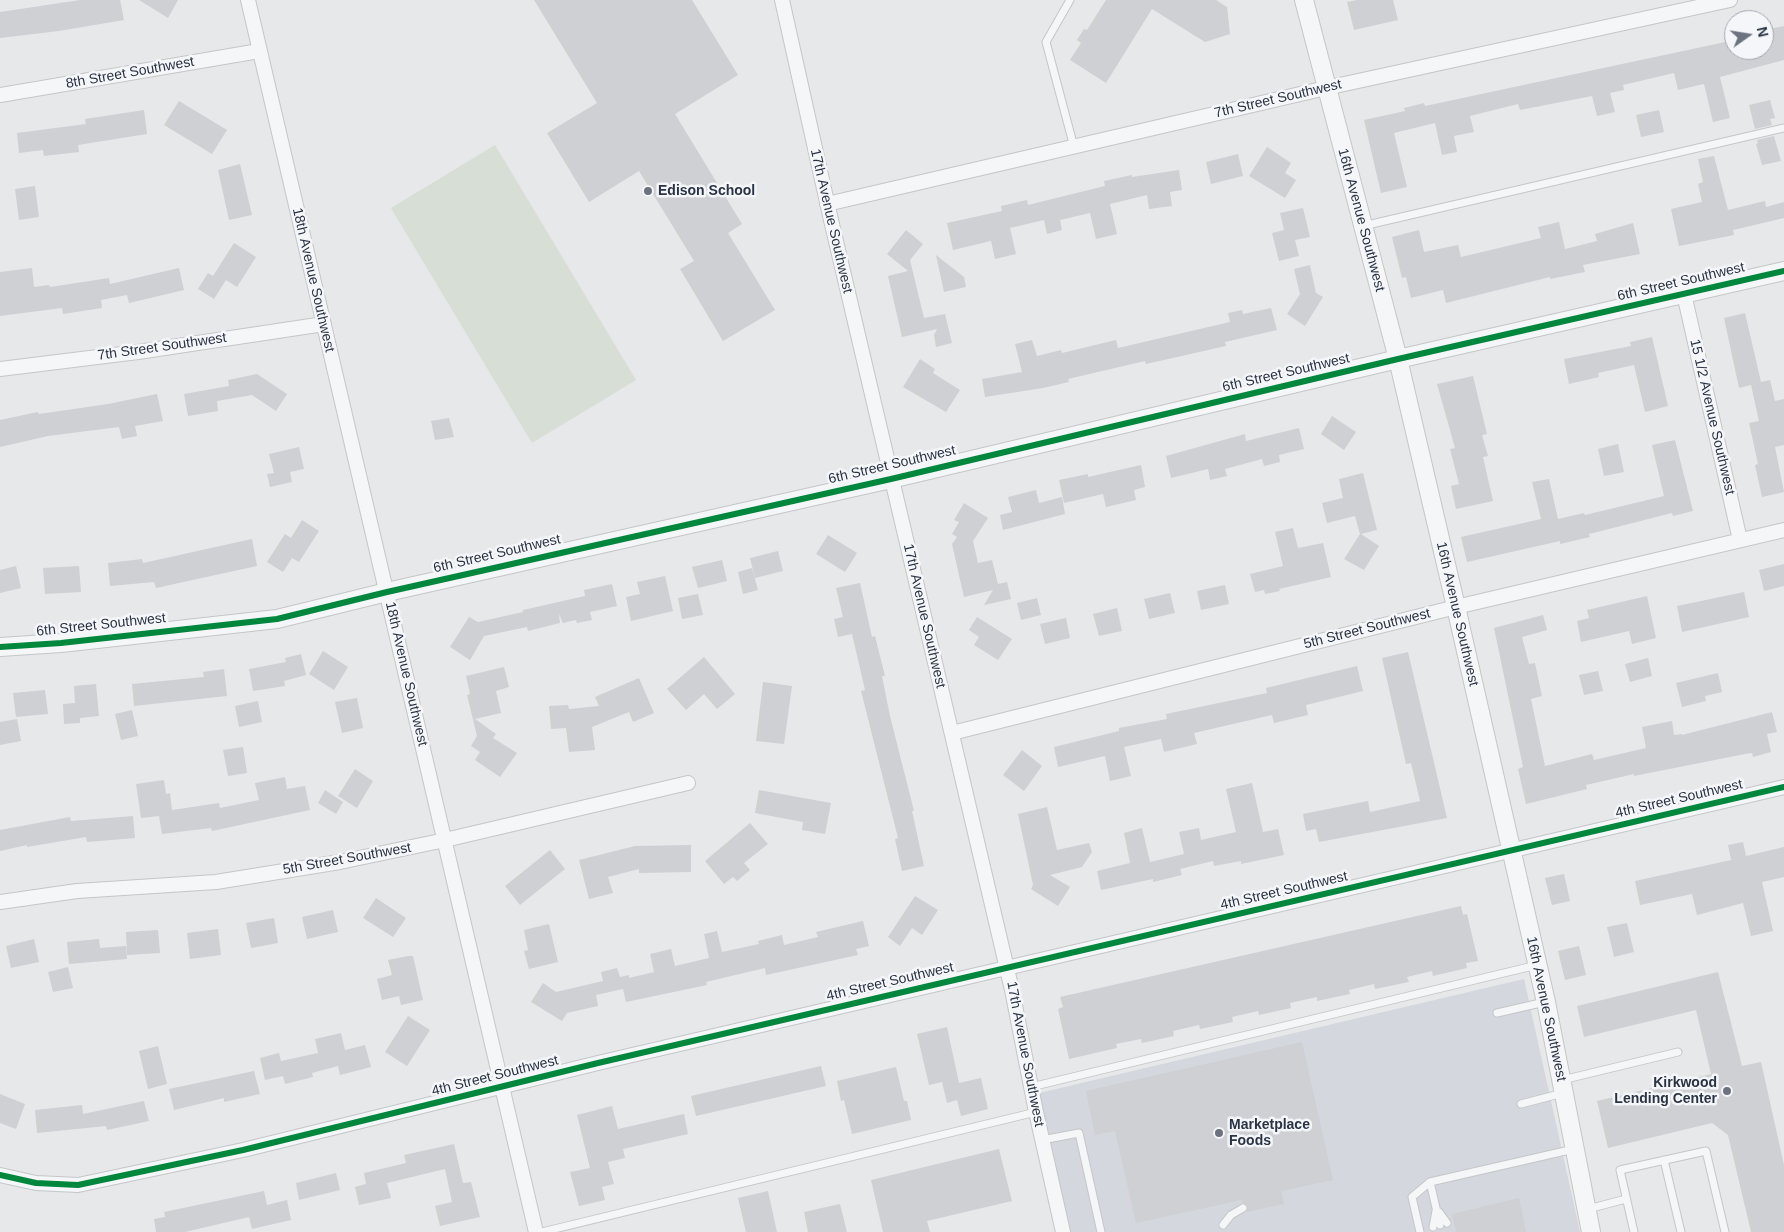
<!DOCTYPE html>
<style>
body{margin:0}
#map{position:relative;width:1784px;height:1232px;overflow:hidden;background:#e6e8ea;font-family:Helvetica,sans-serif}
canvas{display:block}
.north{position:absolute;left:1724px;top:10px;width:50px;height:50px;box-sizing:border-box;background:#f4f6f9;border:1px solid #a4a8b1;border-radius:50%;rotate:77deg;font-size:14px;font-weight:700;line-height:20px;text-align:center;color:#2b3445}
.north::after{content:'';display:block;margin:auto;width:18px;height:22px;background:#6c737f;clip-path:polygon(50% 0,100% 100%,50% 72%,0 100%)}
</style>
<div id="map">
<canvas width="1784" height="1232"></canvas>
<div class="north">N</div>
</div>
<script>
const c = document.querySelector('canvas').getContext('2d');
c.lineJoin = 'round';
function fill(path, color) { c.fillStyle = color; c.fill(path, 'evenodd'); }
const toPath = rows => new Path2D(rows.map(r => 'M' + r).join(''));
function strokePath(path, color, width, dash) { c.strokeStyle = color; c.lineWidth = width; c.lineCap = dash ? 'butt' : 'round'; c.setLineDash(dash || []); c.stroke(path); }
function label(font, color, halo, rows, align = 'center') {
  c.font = font + ' Helvetica,sans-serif'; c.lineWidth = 5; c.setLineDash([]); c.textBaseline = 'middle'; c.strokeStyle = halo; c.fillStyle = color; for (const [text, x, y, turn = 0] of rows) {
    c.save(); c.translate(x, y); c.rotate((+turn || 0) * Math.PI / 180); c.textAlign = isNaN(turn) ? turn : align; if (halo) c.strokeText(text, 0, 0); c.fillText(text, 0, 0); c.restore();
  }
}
fill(toPath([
 [1524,979,1580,1232,1070,1232,1039,1093]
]), '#d4d7dd');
fill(toPath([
 [495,145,636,380,532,443,391,208]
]), '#d6ded6');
fill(toPath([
 [80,0,120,0,124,20,59,31,0,38,0,12],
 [139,0,178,0,168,18],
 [534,0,692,0,738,75,675,114,742,224,728,233,775,310,723,341,680,269,694,261,639,171,589,202,547,133,597,103],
 [1106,0,1216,0,1227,7,1230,34,1205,42,1152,9,1106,83,1070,60,1081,43,1077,40,1084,29,1087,30],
 [1357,0,1393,0,1398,20,1354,30,1347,2],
 [1784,26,1784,60,1720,77,1730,118,1713,122,1704,84,1678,90,1674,73,1623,85,1624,90,1610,93,1615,112,1597,116,1592,96,1520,110,1518,104,1470,116,1474,132,1454,136,1457,152,1442,155,1435,123,1394,133,1407,187,1381,193,1364,120,1405,111,1404,108,1424,103,1425,106,1730,41,1732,50,1764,50,1764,30],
 [1770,100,1775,118,1770,119,1772,125,1755,129,1749,105],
 [179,101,227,130,212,154,164,125],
 [144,110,147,134,78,145,79,152,44,156,43,150,19,153,17,133,86,124,85,119],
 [1659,110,1664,132,1641,137,1636,115],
 [1774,136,1781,161,1762,165,1756,144,1758,143,1757,140],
 [1267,147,1291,163,1285,173,1296,180,1285,198,1249,176],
 [1238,154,1243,176,1211,184,1206,162],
 [1714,156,1728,210,1765,201,1766,207,1784,202,1784,218,1733,230,1734,235,1679,246,1671,209,1702,202,1698,184,1703,182,1698,159],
 [240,164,252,215,229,220,218,170],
 [1179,170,1182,190,1170,192,1172,206,1149,209,1147,195,1110,204,1117,234,1096,239,1090,213,1060,220,1062,230,1047,234,1044,220,1010,228,1016,254,995,259,991,241,953,250,947,223,1002,211,1001,206,1027,200,1028,205,1105,186,1104,181,1132,175,1132,177],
 [35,186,39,217,19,220,15,189],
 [1303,208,1310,237,1295,240,1299,256,1279,261,1272,233,1284,230,1280,213],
 [1559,222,1565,249,1597,241,1595,234,1633,223,1640,254,1583,265,1585,272,1550,279,1550,277,1446,303,1443,290,1411,298,1406,277,1402,278,1392,237,1419,230,1424,252,1458,245,1461,257,1541,238,1538,227],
 [906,230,923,244,910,260,924,318,945,314,952,343,936,347,934,335,937,329,902,337,888,276,908,271,887,254],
 [234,243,256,257,237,287,226,280,214,299,198,289,208,273,213,276],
 [936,255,964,277,966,287,944,292],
 [1310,265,1316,293,1323,297,1305,326,1287,314,1300,294,1294,269],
 [32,268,34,287,49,285,50,287,109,278,110,284,179,268,184,290,129,303,127,295,101,300,102,308,63,314,62,308,0,316,0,272],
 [1271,308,1277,330,1225,342,1226,346,1146,364,1145,361,1068,379,1069,382,1043,388,985,397,982,379,1022,372,1015,344,1032,340,1037,356,1061,350,1062,353,1116,340,1118,348,1230,322,1228,313,1242,310,1243,314],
 [1745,313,1761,382,1770,380,1775,401,1784,399,1784,445,1775,447,1784,492,1762,497,1755,465,1758,464,1749,423,1759,421,1751,385,1739,388,1724,318],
 [1652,337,1668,406,1645,412,1634,365,1598,373,1599,377,1569,384,1564,359,1631,346,1630,342],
 [920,359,935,369,933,373,960,390,946,412,903,387],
 [257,374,287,394,276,411,252,395,217,401,218,411,188,416,184,394,229,386,228,380],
 [1473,376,1487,434,1482,435,1488,456,1483,457,1493,501,1456,509,1451,486,1459,484,1450,449,1455,448,1437,384],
 [157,394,163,421,135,426,137,436,122,439,119,427,48,436,0,447,0,420,38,412,39,414,108,404],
 [1332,416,1356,432,1344,450,1321,434],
 [449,418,454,437,435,440,431,421],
 [1299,428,1304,449,1279,455,1280,462,1264,466,1262,459,1225,469,1227,476,1210,480,1208,469,1171,478,1166,456,1245,434,1246,441],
 [1675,440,1693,511,1673,516,1672,513,1589,534,1590,537,1560,544,1560,541,1467,562,1461,537,1541,519,1532,482,1549,479,1558,519,1584,513,1585,515,1664,496,1652,445],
 [1618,444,1624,472,1604,476,1598,449],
 [299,447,304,469,290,472,292,482,270,487,267,474,274,473,269,454],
 [1141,465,1145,487,1134,490,1136,500,1106,507,1103,494,1064,503,1059,480,1088,474,1088,477],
 [1363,473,1377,530,1361,534,1379,546,1364,570,1344,559,1360,534,1355,516,1327,523,1322,503,1343,498,1339,479],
 [1036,490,1039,503,1062,497,1065,514,1003,530,1000,515,1012,512,1008,497],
 [964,503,988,518,973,541,978,563,992,560,998,584,1007,582,1011,599,984,605,993,590,964,597,952,544,957,537,952,534,959,522,954,520],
 [302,520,319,531,299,562,292,558,283,572,267,562,285,534,291,538],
 [1293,528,1298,548,1323,543,1331,577,1279,589,1280,591,1265,594,1264,590,1255,592,1250,574,1283,566,1275,532],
 [828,535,857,553,845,572,816,554],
 [252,539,257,566,156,588,154,582,110,586,108,563,142,559,143,563],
 [778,551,783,571,755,578,750,558],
 [722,560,727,581,698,588,692,567],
 [1784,564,1784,586,1764,591,1759,570],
 [16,566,21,588,0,593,0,570],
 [79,566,81,592,45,594,43,568],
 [752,568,758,590,743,594,738,572],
 [665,576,673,611,631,621,626,597,640,594,637,582],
 [860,583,872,637,875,636,885,676,882,676,890,716,914,811,912,811,924,866,902,871,895,839,898,838,861,691,865,690,852,634,838,637,834,619,843,617,836,588],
 [612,584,617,606,590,612,592,620,577,623,576,620,563,623,559,614,560,623,528,631,527,627,484,636,470,660,450,647,469,617,478,622,523,612,523,610,585,596,584,590],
 [1225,585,1229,604,1201,610,1197,591],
 [1744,592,1749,617,1682,632,1677,606],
 [1170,593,1175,613,1149,619,1144,599],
 [698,594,703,615,682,619,678,598],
 [1647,596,1656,638,1632,644,1629,631,1581,642,1577,621,1589,618,1587,610],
 [1037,598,1041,615,1021,620,1017,603],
 [1117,608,1122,631,1099,636,1093,614],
 [1543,615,1547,630,1522,637,1529,664,1535,663,1542,696,1531,699,1545,766,1592,754,1594,760,1646,748,1642,727,1672,721,1674,735,1682,734,1682,735,1772,712,1777,732,1767,734,1771,752,1753,757,1752,753,1745,754,1634,776,1634,774,1586,785,1587,789,1526,804,1518,769,1523,767,1494,628],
 [977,617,1012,639,998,660,974,645,979,637,969,630],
 [1066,618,1070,638,1045,644,1040,624],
 [323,651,348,667,334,690,309,674],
 [1408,652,1447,818,1319,842,1316,829,1306,831,1303,814,1368,801,1370,812,1420,801,1411,763,1406,764,1382,658],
 [301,654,306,675,284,681,285,686,253,691,249,669,286,662,285,658],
 [704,657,735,694,717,709,704,694,686,710,667,689],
 [1648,658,1652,676,1630,682,1625,664],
 [1357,666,1363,691,1306,705,1308,715,1274,723,1272,715,1194,733,1197,744,1164,752,1161,739,1124,747,1131,776,1110,781,1105,756,1058,767,1054,747,1119,731,1119,728,1167,719,1166,714,1267,693,1266,688],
 [504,667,509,687,496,691,501,713,475,719,496,734,493,738,517,753,500,777,475,760,480,752,471,746,477,736,467,695,470,694,466,676],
 [224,669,227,696,134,706,132,684,204,677,203,672],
 [1598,671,1603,691,1584,695,1579,675],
 [1718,673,1722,692,1705,696,1706,701,1682,707,1676,683],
 [639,678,654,713,633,722,629,712,592,727,595,750,569,752,566,728,551,729,549,706,568,705,569,709,599,706,595,697],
 [763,682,792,686,784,744,756,741],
 [96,684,99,716,80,718,80,723,64,724,63,704,75,703,74,686],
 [45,690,48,714,16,717,13,693],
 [357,698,363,728,342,733,335,702],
 [258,701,262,722,239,727,235,706],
 [132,710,138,736,121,740,115,714],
 [17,719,21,741,0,745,0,722],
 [243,747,247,773,228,776,223,750],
 [1022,750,1042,766,1024,791,1003,775],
 [355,769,373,781,357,808,338,796],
 [285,777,287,789,305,786,310,810,212,831,211,828,162,834,159,816,141,818,136,784,164,780,166,794,170,793,172,810,219,803,220,808,259,800,255,783],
 [1252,783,1263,832,1278,829,1284,855,1241,864,1241,861,1214,866,1213,861,1180,869,1182,875,1153,882,1153,879,1101,890,1097,871,1130,863,1124,833,1142,828,1150,862,1184,854,1179,832,1199,828,1201,840,1236,832,1226,789],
 [325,790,343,802,336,814,318,803],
 [759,790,831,803,825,834,802,830,803,822,755,813],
 [1047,807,1057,850,1089,843,1092,852,1082,867,1050,875,1070,887,1058,906,1031,889,1033,885,1018,814],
 [133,816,135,838,87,842,86,837,27,847,27,845,0,851,0,830,70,817,71,821],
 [750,823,768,844,744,863,750,870,737,881,733,877,724,884,705,861],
 [1743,842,1746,856,1784,847,1784,877,1762,882,1773,931,1751,936,1743,903,1697,915,1692,894,1640,905,1635,881,1731,860,1728,845],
 [691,845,691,872,639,873,639,869,608,877,613,893,589,899,579,860,635,846],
 [550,850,565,869,520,905,505,886],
 [1564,874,1570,901,1552,905,1545,878],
 [915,896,938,910,922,935,912,928,900,946,888,937],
 [376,898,406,918,393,937,363,918],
 [1461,906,1463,915,1467,914,1478,961,1466,963,1467,968,1433,976,1432,971,1407,977,1409,982,1375,989,1374,984,1349,990,1350,994,1317,1001,1317,997,1290,1003,1291,1008,1259,1015,1258,1011,1232,1017,1233,1022,1200,1029,1199,1025,1173,1031,1174,1036,1142,1043,1141,1039,1116,1044,1117,1048,1069,1059,1058,1009,1063,1007,1060,997],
 [333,910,338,932,307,939,302,917],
 [274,918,278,943,251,948,246,923],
 [863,921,869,946,856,949,858,955,766,975,765,968,706,982,707,985,626,1002,623,989,596,995,598,1006,567,1013,562,1021,531,1002,543,983,556,992,603,981,601,972,617,968,620,977,629,975,629,978,654,972,650,954,671,949,675,966,709,958,704,934,717,931,722,952,759,944,758,941,782,935,784,945,818,937,816,932],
 [1627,923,1634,952,1614,957,1607,927],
 [549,924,558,962,529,969,524,951,528,950,524,930],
 [218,929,221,955,190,959,187,933],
 [158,930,160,953,127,955,126,932],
 [34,939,39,962,11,968,6,946],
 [99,939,100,948,126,946,127,959,69,964,67,942],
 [1579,946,1586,975,1565,980,1558,951],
 [408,956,413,956,423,1000,401,1005,399,996,382,1000,377,979,392,975,388,960],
 [68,967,73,988,53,992,48,972],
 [1718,972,1742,1066,1761,1062,1784,1165,1784,1232,1751,1232,1728,1135,1712,1123,1608,1148,1597,1101,1711,1074,1696,1010,1584,1037,1577,1006],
 [408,1016,430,1030,407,1066,385,1052],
 [947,1027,959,1083,981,1078,988,1109,961,1116,957,1100,947,1103,942,1082,929,1085,917,1034],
 [341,1033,345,1050,365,1045,371,1067,340,1075,338,1066,312,1073,313,1077,285,1084,283,1076,265,1080,260,1058,279,1053,281,1061,318,1053,315,1039],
 [1302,1042,1333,1180,1281,1191,1284,1204,1265,1208,1247,1212,1248,1206,1242,1203,1241,1200,1136,1223,1115,1131,1095,1135,1086,1091],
 [158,1046,167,1084,148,1089,139,1051],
 [821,1066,826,1086,696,1116,691,1096],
 [896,1067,904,1101,907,1101,911,1120,852,1134,844,1100,841,1101,837,1081],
 [254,1071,260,1094,224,1102,224,1098,174,1110,169,1089],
 [0,1094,25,1104,16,1129,0,1123],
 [144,1101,149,1121,107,1130,106,1126,37,1133,35,1110,82,1105,83,1114],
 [612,1106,618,1129,684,1114,688,1134,623,1149,625,1158,608,1162,614,1184,602,1187,605,1200,579,1206,570,1172,590,1168,577,1115],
 [454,1144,463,1183,471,1182,480,1217,440,1226,435,1206,452,1202,445,1169,387,1183,391,1198,359,1205,355,1187,366,1184,364,1173,406,1163,404,1155],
 [999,1149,1012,1201,927,1221,930,1232,883,1232,871,1180],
 [336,1173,340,1190,299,1200,296,1183],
 [264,1191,267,1205,287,1200,291,1220,252,1229,249,1217,185,1232,156,1232,154,1219,165,1217,164,1212],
 [768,1191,777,1232,746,1232,738,1198],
 [1519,1198,1526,1232,1456,1232,1452,1214],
 [840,1204,847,1232,808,1232,804,1212]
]), '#ced0d3');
const service = toPath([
 [1070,0,1046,42,1074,147],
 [1363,226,1784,128],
 [1497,1013,1545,1002],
 [1562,1080,1678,1052],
 [1031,1087,1537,965],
 [1521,1104,1563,1093],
 [1042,1140,1079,1133,1101,1232],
 [1664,1160,1681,1232],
 [1430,1182,1440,1225],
 [1588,1209,1626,1199],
 [1439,1212,1447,1223],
 [1223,1225,1231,1215,1243,1208],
 [1433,1227,1436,1211],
 [542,1232,1036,1112],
 [1420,1232,1412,1197,1430,1182,1574,1149],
 [1634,1232,1620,1170,1706,1151,1725,1232]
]);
const minor = toPath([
 [248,0,536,1232],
 [782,0,831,220,1012,990,1036,1112,1063,1232],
 [0,95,259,51],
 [827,204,1326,88,1730,0],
 [1684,294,1740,540],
 [0,369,138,352,324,324],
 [952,733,1456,607,1784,530],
 [0,902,77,891,216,882,340,862,445,840,688,783],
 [0,1175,36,1183,78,1185,243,1150,598,1063,1784,787]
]);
const tertiary = toPath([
 [1304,0,1398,359,1456,607,1546,1002,1591,1232],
 [0,647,61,643,277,619,387,592,891,479,1398,359,1784,271]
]);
strokePath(service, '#c4c6c8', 9);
strokePath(minor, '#c4c6c8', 16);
strokePath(tertiary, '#c4c6c8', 20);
strokePath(service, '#f5f6f7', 7);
strokePath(minor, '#f5f6f7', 14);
strokePath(tertiary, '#f5f6f7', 18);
strokePath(toPath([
 [0,647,61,643,277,619,387,592,891,479,1398,359,1784,271],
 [0,1175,36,1183,78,1185,243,1150,598,1063,1784,787]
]), '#00873e', 6);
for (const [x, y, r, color] of [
 [648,191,5,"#6c737f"],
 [1727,1091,5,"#6c737f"],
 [1219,1133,5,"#6c737f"]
]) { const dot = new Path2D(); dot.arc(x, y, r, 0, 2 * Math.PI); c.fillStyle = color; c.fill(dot); strokePath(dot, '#f4f6f9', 2); }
label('14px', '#2b3445', '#f4f6f9', [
 ["8th Street Southwest",130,73,-10],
 ["7th Street Southwest",1278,99,-13],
 ["16th Avenue Southwest",1361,220,75],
 ["17th Avenue Southwest",831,221,77],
 ["18th Avenue Southwest",313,280,77],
 ["6th Street Southwest",1681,282,-13],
 ["7th Street Southwest",162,347,-8],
 ["6th Street Southwest",1286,373,-13],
 ["15 1/2 Avenue Southwest",1712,417,77],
 ["6th Street Southwest",892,465,-13],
 ["6th Street Southwest",497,554,-13],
 ["16th Avenue Southwest",1457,614,77],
 ["17th Avenue Southwest",924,616,77],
 ["6th Street Southwest",101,625,-6],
 ["5th Street Southwest",1367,629,-14],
 ["18th Avenue Southwest",406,674,77],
 ["4th Street Southwest",1679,799,-13],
 ["5th Street Southwest",347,859,-10],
 ["4th Street Southwest",1284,891,-13],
 ["4th Street Southwest",890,982,-13],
 ["16th Avenue Southwest",1546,1009,78],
 ["17th Avenue Southwest",1025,1054,79],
 ["4th Street Southwest",495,1076,-14]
]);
label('bold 14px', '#2b3445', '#f4f6f9', [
 ["Edison School",658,191],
 ["Kirkwood",1717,1083,"right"],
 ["Lending Center",1717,1099,"right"],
 ["Marketplace",1229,1125],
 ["Foods",1229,1141]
], 'left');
</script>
